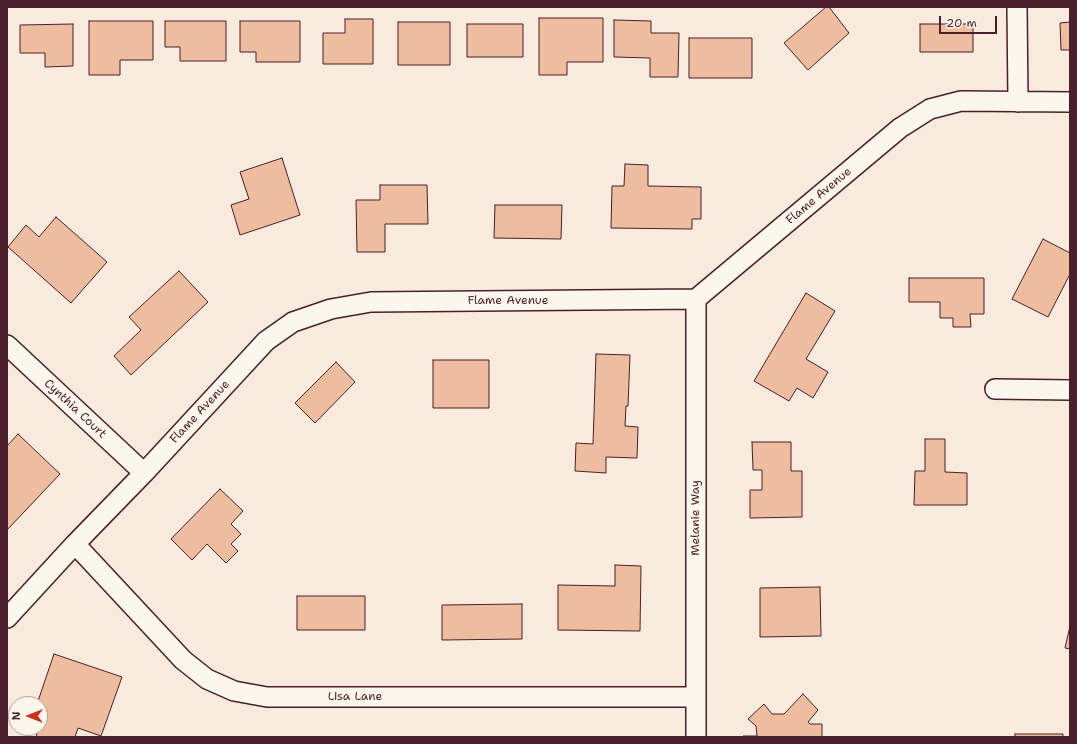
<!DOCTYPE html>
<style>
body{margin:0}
#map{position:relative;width:1077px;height:744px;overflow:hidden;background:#f8ebdd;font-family:"Shantell Sans",sans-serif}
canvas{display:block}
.frame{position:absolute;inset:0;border:8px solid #4a1f2b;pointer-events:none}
.north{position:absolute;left:8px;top:696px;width:40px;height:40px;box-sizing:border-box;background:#fbf7ec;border:1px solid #b4a19f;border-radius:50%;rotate:270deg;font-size:11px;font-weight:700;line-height:16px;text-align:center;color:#4a1f2b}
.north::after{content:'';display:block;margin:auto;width:14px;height:18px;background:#c8321e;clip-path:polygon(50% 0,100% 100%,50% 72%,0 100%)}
.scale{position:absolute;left:939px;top:16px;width:58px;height:18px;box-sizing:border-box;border:2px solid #4a1f2b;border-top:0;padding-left:5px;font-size:12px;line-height:14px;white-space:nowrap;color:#4a1f2b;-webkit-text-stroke:3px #fbf7ec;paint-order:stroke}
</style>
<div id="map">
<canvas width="1077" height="744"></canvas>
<div class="frame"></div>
<div class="north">N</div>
<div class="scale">20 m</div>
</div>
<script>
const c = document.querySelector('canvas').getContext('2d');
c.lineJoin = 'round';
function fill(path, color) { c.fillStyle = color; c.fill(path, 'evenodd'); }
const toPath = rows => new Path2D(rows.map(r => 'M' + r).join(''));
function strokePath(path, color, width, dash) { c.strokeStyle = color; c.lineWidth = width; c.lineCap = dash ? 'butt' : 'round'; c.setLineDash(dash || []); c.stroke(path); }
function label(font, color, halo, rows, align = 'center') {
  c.font = font + ' "Shantell Sans",sans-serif'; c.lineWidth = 3.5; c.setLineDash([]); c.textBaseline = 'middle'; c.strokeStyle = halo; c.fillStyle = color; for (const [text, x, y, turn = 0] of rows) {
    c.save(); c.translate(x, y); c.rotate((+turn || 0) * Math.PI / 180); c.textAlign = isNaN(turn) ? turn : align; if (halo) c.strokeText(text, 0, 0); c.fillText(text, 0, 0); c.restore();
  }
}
const building = toPath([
 [826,7,829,7,849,33,808,70,784,43,826,7],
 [539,18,603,18,603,62,567,62,567,75,539,75,539,18],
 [345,19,373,19,373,64,323,64,323,33,345,33,345,19],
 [614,20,651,21,651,33,679,33,678,77,650,77,650,58,614,57,614,20],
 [89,21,153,21,153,60,120,60,120,75,89,75,89,21],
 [165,21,226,21,226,61,180,61,180,47,165,47,165,21],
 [240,21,300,21,300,62,256,62,256,52,240,52,240,21],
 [398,22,450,22,450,65,398,65,398,22],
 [1070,22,1070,50,1061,50,1060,23,1070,22],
 [73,24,73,66,45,67,45,53,20,53,20,25,73,24],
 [467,24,523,24,523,57,467,57,467,24],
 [920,24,973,24,973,52,920,52,920,24],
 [689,38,752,38,752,78,689,78,689,38],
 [282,158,300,215,240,235,231,205,249,199,240,172,282,158],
 [625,164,648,165,648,186,701,187,701,219,692,219,692,229,611,228,612,186,624,186,625,164],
 [380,185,427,185,428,224,385,224,385,252,357,252,356,200,380,200,380,185],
 [495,205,562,205,561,239,494,238,495,205],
 [56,217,107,262,71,303,8,247,26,225,39,237,56,217],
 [1043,239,1070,253,1070,277,1069,276,1048,317,1012,299,1043,239],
 [179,271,208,302,131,375,114,356,141,330,129,317,179,271],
 [909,278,984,278,984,314,970,314,971,327,953,327,953,318,940,318,940,302,909,302,909,278],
 [806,293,835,311,806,359,828,372,813,398,797,388,789,401,754,381,806,293],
 [596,354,630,355,628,406,626,406,625,426,638,427,637,458,606,457,606,473,575,471,576,443,593,444,596,354],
 [433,360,489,360,489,408,433,408,433,360],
 [336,362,355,382,315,423,295,403,336,362],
 [18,434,60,474,7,530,7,446,18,434],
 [925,439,945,439,945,472,967,473,967,505,914,505,915,471,925,471,925,439],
 [752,442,791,442,791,471,802,471,802,517,750,518,750,490,762,490,762,470,753,470,752,442],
 [220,489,243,511,231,524,241,534,231,544,238,551,226,563,207,544,192,560,171,539,220,489],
 [615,565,641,566,640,631,558,630,558,585,615,586,615,565],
 [820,587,821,636,760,637,760,588,820,587],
 [297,596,365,596,365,630,297,630,297,596],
 [522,604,522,639,442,640,442,605,522,604],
 [1070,626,1070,649,1065,648,1070,626],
 [54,654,122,677,101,736,78,728,75,737,36,737,43,716,40,715,40,704,37,704,54,654],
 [803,694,818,710,808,722,810,724,822,724,822,737,743,737,743,736,757,736,756,726,748,719,764,704,772,714,784,714,803,694],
 [1015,734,1063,734,1063,737,1015,737,1015,734]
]);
fill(building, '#eebc9f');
strokePath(building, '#4a1f2b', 1);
const minor = toPath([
 [1017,7,1018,102],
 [696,299,696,737],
 [7,345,144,473],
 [995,389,1070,390],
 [75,544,183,660,207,679,234,691,267,697,696,697],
 [7,618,75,544,144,473,266,341,293,322,331,309,371,302,696,299,900,128,930,109,961,101,1070,102]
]);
strokePath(minor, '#4a1f2b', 22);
strokePath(minor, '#fbf7ec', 19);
label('12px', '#4a1f2b', '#fbf7ec', [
 ["Flame Avenue",819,196,-40],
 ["Flame Avenue",508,301],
 ["Cynthia Court",75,409,43],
 ["Flame Avenue",200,412,-47],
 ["Melanie Way",696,518,-90],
 ["Lisa Lane",355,697]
]);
</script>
